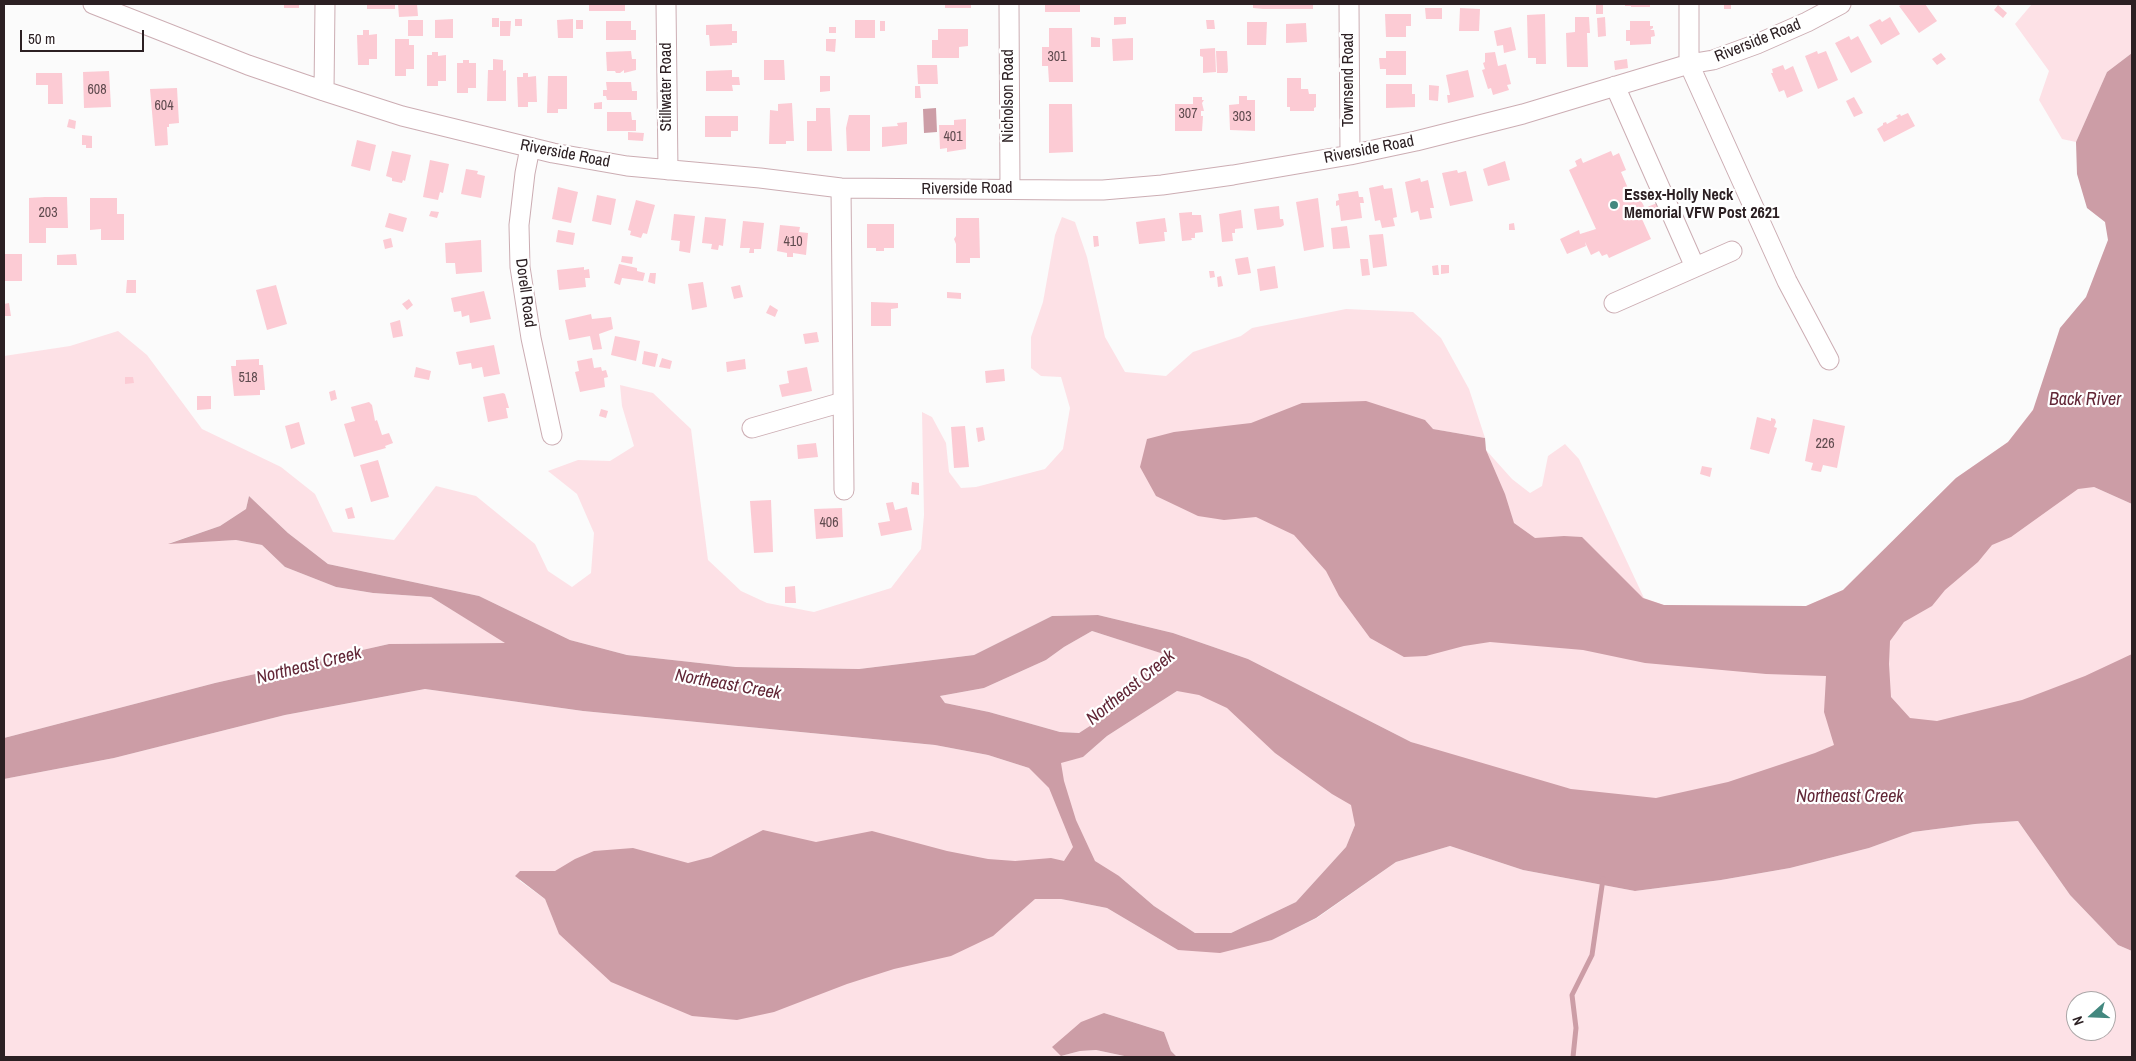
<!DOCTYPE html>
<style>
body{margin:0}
#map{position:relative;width:2136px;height:1061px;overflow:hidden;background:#fbfbfb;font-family:"Archivo Narrow",sans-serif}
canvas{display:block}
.frame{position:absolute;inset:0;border:5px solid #2c2023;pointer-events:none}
.north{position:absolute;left:2066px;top:991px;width:50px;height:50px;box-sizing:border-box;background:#fff;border:1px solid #aba6a7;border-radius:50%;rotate:250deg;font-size:14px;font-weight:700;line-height:20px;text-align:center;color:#2c2023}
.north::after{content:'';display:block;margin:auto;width:18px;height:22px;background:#43887f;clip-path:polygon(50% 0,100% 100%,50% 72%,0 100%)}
.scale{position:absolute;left:20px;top:30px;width:124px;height:22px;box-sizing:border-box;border:2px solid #2c2023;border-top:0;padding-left:6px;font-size:15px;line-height:18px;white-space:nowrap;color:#2c2023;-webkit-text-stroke:4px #fff;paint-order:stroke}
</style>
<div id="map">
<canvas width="2136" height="1061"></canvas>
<div class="frame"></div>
<div class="north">N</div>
<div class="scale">50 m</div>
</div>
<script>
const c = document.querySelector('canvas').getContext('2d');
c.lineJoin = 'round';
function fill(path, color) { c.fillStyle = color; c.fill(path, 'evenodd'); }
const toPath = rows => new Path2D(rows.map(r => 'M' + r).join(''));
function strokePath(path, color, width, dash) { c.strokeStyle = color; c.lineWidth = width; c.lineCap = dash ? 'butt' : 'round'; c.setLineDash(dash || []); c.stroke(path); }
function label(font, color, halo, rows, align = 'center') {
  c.font = font + ' "Archivo Narrow",sans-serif'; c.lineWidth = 4.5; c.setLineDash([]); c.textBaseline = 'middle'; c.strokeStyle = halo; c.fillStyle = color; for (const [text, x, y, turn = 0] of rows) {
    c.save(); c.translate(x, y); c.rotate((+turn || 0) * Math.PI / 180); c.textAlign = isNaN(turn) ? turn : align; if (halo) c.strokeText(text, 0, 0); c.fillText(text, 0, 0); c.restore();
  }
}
fill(toPath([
 [2032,4,2132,4,2132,53,2107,72,2076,142,2062,139,2039,100,2049,71,2015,24],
 [1062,217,1075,222,1087,257,1105,337,1125,372,1166,376,1193,352,1241,336,1252,328,1346,309,1413,312,1441,338,1469,389,1485,438,1432,429,1426,421,1423,445,1469,440,1486,450,1512,479,1530,493,1542,486,1548,456,1565,444,1579,459,1644,598,1664,605,1806,606,1843,590,1956,478,2008,442,2055,381,2102,303,2121,255,2132,235,2132,447,2084,443,2075,440,2077,432,2087,417,2078,411,2066,415,1953,499,1861,591,1832,611,1751,650,1710,647,1636,638,1626,645,1644,651,1743,661,1821,655,1832,624,1856,615,1930,536,1998,480,2059,443,2094,487,2132,504,2132,654,2126,658,2115,672,2076,704,2028,726,1882,773,1750,805,1680,808,1607,815,1582,803,1571,789,1561,787,1588,822,1520,818,1499,813,1464,776,1425,747,1411,742,1248,659,1173,633,1098,615,1052,616,974,655,859,669,736,667,627,655,570,640,479,596,328,564,288,533,249,496,246,509,220,526,170,543,236,540,262,545,285,567,336,587,373,593,431,597,506,643,389,644,215,683,4,738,4,356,70,346,118,331,147,355,202,429,281,467,315,494,333,532,394,540,436,486,476,496,535,544,548,571,572,587,591,573,594,533,577,494,548,471,578,460,610,461,634,446,622,406,620,385,653,393,691,429,708,560,741,591,767,603,814,612,891,588,921,549,924,515,922,412,932,417,946,443,949,472,961,488,976,487,1045,469,1063,449,1070,408,1061,377,1041,376,1031,368,1031,337,1043,302,1055,235],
 [1874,624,1877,628,1880,645,1874,698,1861,746,1857,746,1868,646],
 [1092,631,1174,657,1142,678,1113,711,1079,733,1060,732,989,712,945,703,940,696,984,688,1046,660,1064,647],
 [1202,682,1411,820,1355,825,1346,847,1296,902,1231,933,1195,933,1154,906,1119,876,1035,899,1061,899,1107,908,1178,950,1272,940,1317,918,1396,862,1450,846,1523,870,1635,891,1721,880,1790,868,1869,848,1913,832,1975,824,2018,821,2070,895,2118,945,2132,951,2132,1057,1177,1057,1171,1051,1164,1032,1104,1013,1061,1056,1080,1051,1096,1050,1129,1057,4,1057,4,779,114,758,285,715,425,689,583,711,935,745,988,755,1029,768,1083,757,1107,736,1177,691],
 [520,871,555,871,553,918,545,899,520,881],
 [2076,1001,2106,1001,2106,1031,2076,1031]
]), '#fde1e6');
fill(toPath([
 [2132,53,2132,504,2094,487,2078,489,2011,537,1992,545,1978,562,1945,590,1932,606,1904,622,1890,641,1889,664,1891,697,1910,718,1937,721,2022,700,2085,676,2132,654,2132,951,2118,945,2070,895,2018,821,1975,824,1913,832,1869,848,1790,868,1721,880,1635,891,1523,870,1450,846,1396,862,1316,918,1272,940,1220,953,1178,950,1107,908,1061,899,1035,899,993,936,951,956,894,969,847,984,774,1012,737,1020,692,1016,611,982,559,934,545,899,515,876,520,871,555,871,575,859,594,851,633,848,688,863,711,857,763,830,816,842,872,831,947,851,988,859,1015,861,1051,858,1064,861,1073,847,1049,788,1029,768,988,755,935,745,583,711,425,689,285,715,114,758,4,779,4,738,215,683,389,644,505,643,431,597,373,593,336,587,285,567,262,545,236,540,168,544,220,526,246,509,249,496,288,533,328,564,479,596,570,640,627,655,736,667,859,669,974,655,1052,616,1098,615,1173,633,1248,659,1411,742,1571,789,1656,798,1728,782,1815,753,1834,745,1824,712,1826,676,1766,674,1645,663,1583,650,1490,642,1464,646,1426,656,1404,657,1370,638,1339,596,1326,571,1294,535,1256,517,1224,520,1198,516,1156,496,1140,467,1147,439,1174,432,1251,423,1302,403,1366,401,1425,420,1433,429,1485,438,1486,450,1505,494,1514,523,1535,538,1564,536,1582,537,1643,598,1664,605,1806,606,1843,590,1956,478,2008,442,2033,410,2060,328,2086,297,2108,240,2105,222,2087,208,2077,174,2076,142,2107,72],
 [1092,631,1173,657,1142,671,1142,679,1113,711,1079,733,1060,732,989,712,945,703,940,696,984,688,1046,660,1064,647],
 [1177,691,1199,695,1227,708,1275,753,1332,794,1351,805,1355,825,1346,847,1296,902,1231,933,1195,933,1154,906,1119,876,1095,861,1076,820,1064,781,1061,763,1083,757,1107,736],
 [936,108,937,132,924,133,923,109],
 [1104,1013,1164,1032,1171,1051,1177,1057,1129,1057,1096,1050,1080,1051,1061,1056,1052,1047,1081,1022]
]), '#cc9da6');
strokePath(toPath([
 [1573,1057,1576,1028,1572,995,1592,955,1603,879]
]), '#cc9da6', 5);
fill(toPath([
 [284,4,299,4,299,8,284,8],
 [367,4,395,4,395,9,367,9],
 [398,4,417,4,418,16,399,17],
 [589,4,625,4,625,11,589,11],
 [945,4,971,4,971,8,945,8],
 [1045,4,1080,4,1080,12,1045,12],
 [1253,4,1313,4,1313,9,1263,9,1253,8],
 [1596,4,1603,4,1603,14,1596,14],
 [1625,4,1650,4,1650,7,1631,7,1631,6,1625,6],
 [1724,4,1731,4,1731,9,1724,9],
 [1903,4,1925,4,1937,21,1919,33,1899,6],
 [1998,5,2007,13,2003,18,1994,10],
 [1425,8,1442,8,1442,19,1426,19],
 [1460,8,1480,9,1479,31,1459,31],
 [1385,14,1411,14,1411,26,1406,26,1406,37,1386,37],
 [1545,14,1546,64,1536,64,1536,58,1528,58,1527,15],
 [1114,17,1126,17,1126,24,1114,25],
 [1575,17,1589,17,1590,33,1587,33,1588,67,1567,67,1566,33,1575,32],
 [1605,17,1606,36,1598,37,1597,18],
 [1890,17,1900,34,1881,45,1869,25,1880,19,1882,22],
 [492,18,499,18,499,27,492,27],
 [453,19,453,38,435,38,435,20],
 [515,19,522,19,522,26,515,26],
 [573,19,573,38,558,38,557,20],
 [408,20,423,20,423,36,408,36],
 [576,20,583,20,583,29,576,29],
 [855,20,875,20,875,38,855,38],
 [1206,20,1214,20,1215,29,1207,29],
 [500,21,511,21,510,36,500,36],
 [606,21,631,21,631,30,636,30,636,40,606,40],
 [880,21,885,21,885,31,880,31],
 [1630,21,1650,21,1650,26,1653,26,1653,28,1650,30,1654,30,1655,36,1651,37,1651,44,1630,45,1630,41,1626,41,1626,30,1630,30],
 [1247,22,1267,22,1266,45,1247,45],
 [1306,23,1307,42,1286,43,1286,24],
 [732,24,732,31,737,31,737,43,732,43,732,45,710,46,709,35,706,35,706,25],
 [829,27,836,27,836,33,829,33],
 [1511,27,1516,50,1504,53,1503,45,1497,46,1494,31],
 [1049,28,1072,28,1073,82,1049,82,1048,66,1042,66,1042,47,1049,47],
 [938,29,968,29,968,46,959,47,959,58,932,58,932,40,938,40],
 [363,30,369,30,369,35,377,34,377,59,369,59,369,65,358,65,357,35,363,35],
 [1849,36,1851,40,1858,36,1872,62,1851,73,1835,43],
 [1091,37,1100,38,1100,47,1091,47],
 [1133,38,1133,60,1113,61,1112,39],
 [395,39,409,39,409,45,414,45,414,69,406,69,406,76,395,76],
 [826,39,836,39,835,52,826,51],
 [1215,48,1216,72,1203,73,1203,57,1200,56,1200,49],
 [631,51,632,59,636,59,636,70,624,73,624,70,620,73,616,73,615,71,607,71,606,52],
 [1216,51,1227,51,1228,71,1227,73,1217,73],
 [1386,51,1406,51,1406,75,1386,75,1386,69,1380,69,1379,58,1386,58],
 [1817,51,1818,54,1826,51,1838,80,1818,89,1805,56],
 [432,52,438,52,438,56,446,55,446,81,438,81,438,86,427,86,427,55,432,55],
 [1495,52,1498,66,1506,64,1511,84,1507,85,1509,90,1493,95,1491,88,1488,89,1482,70,1485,69,1483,63,1485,62,1485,53],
 [1941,53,1946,59,1937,65,1932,59],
 [493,59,503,60,503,71,506,70,506,101,487,101,488,70,493,70],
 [1627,59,1628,68,1615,70,1614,61],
 [463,60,469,60,469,63,476,63,476,88,468,88,468,93,457,93,457,63,463,63],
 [764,60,784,60,785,80,764,80],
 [917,65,937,65,938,84,918,84],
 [1783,65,1785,70,1793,66,1803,91,1787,98,1784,90,1779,92,1771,73,1773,73,1772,69],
 [732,70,732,77,739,77,740,85,732,85,733,91,706,91,706,71],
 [1468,70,1474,97,1448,103,1447,95,1450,95,1446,75],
 [109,71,111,107,84,108,83,72],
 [36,73,62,73,63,104,48,104,48,85,36,85],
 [523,73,528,73,528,77,536,76,537,102,528,102,528,107,518,107,517,77,523,77],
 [548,76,567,76,567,109,558,109,558,113,547,113],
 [820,76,830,76,830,91,820,92],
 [1287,78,1301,78,1301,89,1308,89,1309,94,1316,94,1316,107,1314,108,1314,111,1290,111,1290,107,1287,107],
 [606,82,631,82,632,91,637,91,637,100,607,100,606,96,603,96,603,90,607,90],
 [1386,84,1412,84,1412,94,1415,94,1415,107,1386,108],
 [1429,85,1439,86,1438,101,1429,100],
 [915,86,920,86,921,98,915,98],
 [177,88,179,123,169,124,169,127,167,127,168,145,155,146,150,89],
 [1239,96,1247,96,1247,100,1255,100,1255,131,1230,130,1229,105,1239,104],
 [1193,97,1202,97,1202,100,1204,100,1202,103,1204,111,1201,111,1201,116,1203,116,1202,131,1175,131,1175,104,1193,104],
 [1854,97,1863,113,1854,117,1846,101],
 [602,102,602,109,594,109,594,103],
 [792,103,794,141,786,141,786,144,769,144,770,110,778,111,778,104],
 [1049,104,1072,104,1073,152,1049,153],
 [816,108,830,108,832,151,807,151,807,121,816,121],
 [607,112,631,112,632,120,636,120,636,131,607,131],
 [1908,113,1915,126,1884,142,1877,129,1883,125,1883,123,1886,122,1887,124,1898,118,1896,116,1900,114,1901,116],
 [849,115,870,115,870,151,847,151,846,128],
 [705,116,738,116,738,131,731,131,731,137,705,137],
 [69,119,76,121,75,129,67,127],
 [966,119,966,149,947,152,947,148,940,149,939,125,954,125,954,120],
 [907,122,907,144,882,147,882,127,898,126,897,123],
 [628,132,644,133,643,141,628,140],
 [82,135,92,136,92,148,86,148,86,145,82,145],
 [357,140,376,145,370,171,351,166],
 [392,151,411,155,405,181,403,180,402,183,392,181,392,178,386,176],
 [1611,151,1613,156,1619,153,1626,170,1621,172,1633,200,1639,197,1645,208,1657,203,1659,208,1647,213,1648,216,1642,219,1651,239,1609,258,1607,254,1602,256,1599,251,1591,255,1585,242,1586,246,1567,254,1560,239,1579,230,1580,234,1596,229,1569,170,1577,166,1575,161,1581,158,1583,163],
 [430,160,449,164,443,193,440,192,438,200,423,197],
 [1505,161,1510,180,1488,186,1483,169],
 [466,169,478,171,477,174,485,176,481,198,461,194],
 [1457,170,1458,173,1466,171,1473,201,1450,206,1442,173],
 [1420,178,1421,182,1428,180,1434,208,1430,208,1432,218,1420,220,1418,211,1411,213,1405,182],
 [1383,185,1384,189,1392,188,1397,217,1393,218,1395,226,1382,228,1380,220,1375,221,1369,188],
 [558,187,578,192,571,223,552,219],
 [1358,191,1359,197,1363,197,1364,203,1360,203,1362,218,1341,221,1339,205,1336,206,1336,201,1339,200,1338,194],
 [597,195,616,199,611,225,592,221],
 [45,197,67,197,68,228,46,228,46,243,29,243,29,198],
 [90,198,117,198,117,214,124,214,124,240,101,240,101,229,90,230],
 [1318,198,1324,247,1304,251,1296,202],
 [636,200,655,205,647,234,643,233,641,238,630,235,631,231,628,230],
 [1279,206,1280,219,1283,219,1284,225,1281,227,1257,230,1254,209],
 [1241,210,1243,228,1235,229,1235,233,1232,233,1233,241,1222,242,1219,214],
 [431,211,439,212,437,218,429,216],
 [1192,212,1192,215,1201,215,1203,232,1195,233,1195,238,1191,238,1192,240,1182,241,1179,213],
 [389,213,407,218,403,232,385,227],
 [674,214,695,216,690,253,679,251,680,241,671,240],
 [705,217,726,219,723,246,719,245,718,250,711,249,712,244,702,243],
 [956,218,979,218,980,258,970,258,970,263,956,263,956,244,954,239,956,236],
 [1165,218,1167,232,1164,232,1165,241,1139,244,1136,222],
 [743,221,764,223,761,249,754,249,754,253,749,253,750,248,740,248],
 [1514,223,1515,230,1509,230,1509,224],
 [867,224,894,224,894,248,884,248,884,251,876,251,876,248,867,248],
 [780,225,800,227,799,232,808,233,806,255,793,253,793,257,787,257,787,253,777,251],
 [1347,226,1350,248,1333,249,1331,228],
 [558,230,575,233,573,245,556,242],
 [1383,234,1387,266,1373,268,1369,235],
 [1093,236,1098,236,1099,246,1094,247],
 [391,238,393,247,385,249,383,240],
 [481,240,482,272,456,274,455,263,446,263,445,243],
 [4,254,22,254,22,281,4,281],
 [76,254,77,265,57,265,57,255],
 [622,256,633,257,632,264,621,262],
 [1248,257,1251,273,1238,275,1235,259],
 [1360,259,1368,259,1370,275,1362,276],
 [619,264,637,268,637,271,645,273,643,281,622,278,620,285,614,283],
 [1438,265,1439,275,1433,275,1432,266],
 [1441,265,1449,265,1449,273,1441,274],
 [1275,266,1278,288,1260,291,1257,269],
 [584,267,584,270,589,269,590,278,585,278,586,287,559,290,557,270],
 [1209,271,1214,271,1215,277,1210,278],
 [650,273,656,273,655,284,648,282],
 [1221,276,1223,286,1218,287,1217,277],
 [127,280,136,280,136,293,126,293],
 [703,282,707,307,692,310,688,284],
 [276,285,287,324,267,330,256,290],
 [740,285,743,297,734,299,731,287],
 [484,291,491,319,470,323,469,315,462,317,461,311,454,312,451,298],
 [947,292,961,293,961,299,947,298],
 [409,299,413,305,407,310,402,304],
 [871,302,898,303,898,308,891,309,891,326,871,326],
 [9,303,11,316,4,316,4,304],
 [770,305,778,310,775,317,766,313],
 [591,314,592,319,611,317,613,329,599,334,602,349,593,350,590,336,569,340,565,320],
 [400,320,403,336,393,338,390,323],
 [817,332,819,342,805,344,803,334],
 [615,336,640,341,636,361,611,355],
 [494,345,500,374,484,377,482,367,472,369,471,363,459,365,456,352],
 [644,351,658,354,655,367,642,364],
 [592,358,594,368,601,367,602,371,606,370,608,377,604,378,605,387,580,392,575,372,579,371,577,361],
 [662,358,672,361,670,369,659,367],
 [259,359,259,365,263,365,265,390,260,390,260,395,234,396,231,366,236,366,236,360],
 [745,359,746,369,727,372,726,362],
 [416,367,431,371,429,380,414,377],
 [807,367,812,391,782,397,779,385,789,383,787,371],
 [1004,369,1005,381,986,383,985,371],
 [125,377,133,377,134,383,125,384],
 [335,390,337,399,331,401,329,392],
 [503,393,505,394,509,408,506,408,508,418,488,422,483,397],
 [197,396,211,396,211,409,197,410],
 [369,402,372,405,375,421,377,420,382,435,389,433,393,443,385,446,386,448,354,457,344,424,355,421,351,407],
 [601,409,608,411,606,418,599,416],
 [1757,417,1771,421,1771,418,1775,419,1776,422,1774,427,1777,428,1769,454,1750,449],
 [1813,419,1845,426,1837,468,1823,465,1821,472,1811,470,1813,463,1805,461],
 [299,422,305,444,291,449,285,426],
 [965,426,969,467,954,468,951,427],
 [983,427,985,440,978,442,976,428],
 [816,443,818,457,798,459,797,445],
 [378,460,389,497,371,502,360,465],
 [1702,466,1712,468,1710,477,1700,474],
 [912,482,919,483,919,495,911,494],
 [771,500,773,552,754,553,750,501],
 [893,502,895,510,907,507,912,530,881,536,878,523,890,521,886,503],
 [352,507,355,518,348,519,345,509],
 [842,508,843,537,816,539,814,509],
 [795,586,796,603,785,603,785,587]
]), '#fccbd4');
const minor = toPath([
 [93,4,248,65,324,91,402,116,553,153,627,166,760,178,841,188,1068,190,1103,190,1162,185,1233,175,1350,155,1416,141,1523,114,1689,64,1713,60,1757,44,1807,22,1841,4],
 [666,4,668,170],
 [1009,4,1010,188],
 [1349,4,1350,155],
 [1689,4,1689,64,1787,281,1829,360],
 [1615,86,1695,267],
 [324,91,325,4],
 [530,148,525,173,519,225,520,267,531,338,552,435],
 [841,188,844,490],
 [1614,303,1732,251],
 [752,428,843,402]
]);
strokePath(minor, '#ccadb3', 21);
strokePath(minor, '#fff', 19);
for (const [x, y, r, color] of [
 [1614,205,5,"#43887f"]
]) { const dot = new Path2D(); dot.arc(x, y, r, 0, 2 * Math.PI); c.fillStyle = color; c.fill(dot); strokePath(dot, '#fff', 2); }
label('14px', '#604b4f', null, [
 ["301",1057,57],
 ["608",97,90],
 ["604",164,106],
 ["307",1188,114],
 ["303",1242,117],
 ["401",953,137],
 ["203",48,213],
 ["410",793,242],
 ["518",248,378],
 ["226",1825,444],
 ["406",829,523]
]);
label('16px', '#2c2023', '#fff', [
 ["Riverside Road",1758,41,-22],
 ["Townsend Road",1349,80,-90],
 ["Stillwater Road",667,87,-90],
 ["Nicholson Road",1009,96,-90],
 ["Riverside Road",1369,150,-11],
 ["Riverside Road",565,154,11],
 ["Riverside Road",967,189,-1],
 ["Dorell Road",525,293,82]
]);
label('bold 16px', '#2c2023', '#fff', [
 ["Essex-Holly Neck",1624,196],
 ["Memorial VFW Post 2621",1624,214]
], 'left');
label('italic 18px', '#622737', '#fff', [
 ["Back River",2085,400],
 ["Northeast Creek",309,666,-14],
 ["Northeast Creek",728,685,10],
 ["Northeast Creek",1131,688,-39],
 ["Northeast Creek",1850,797]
]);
</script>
